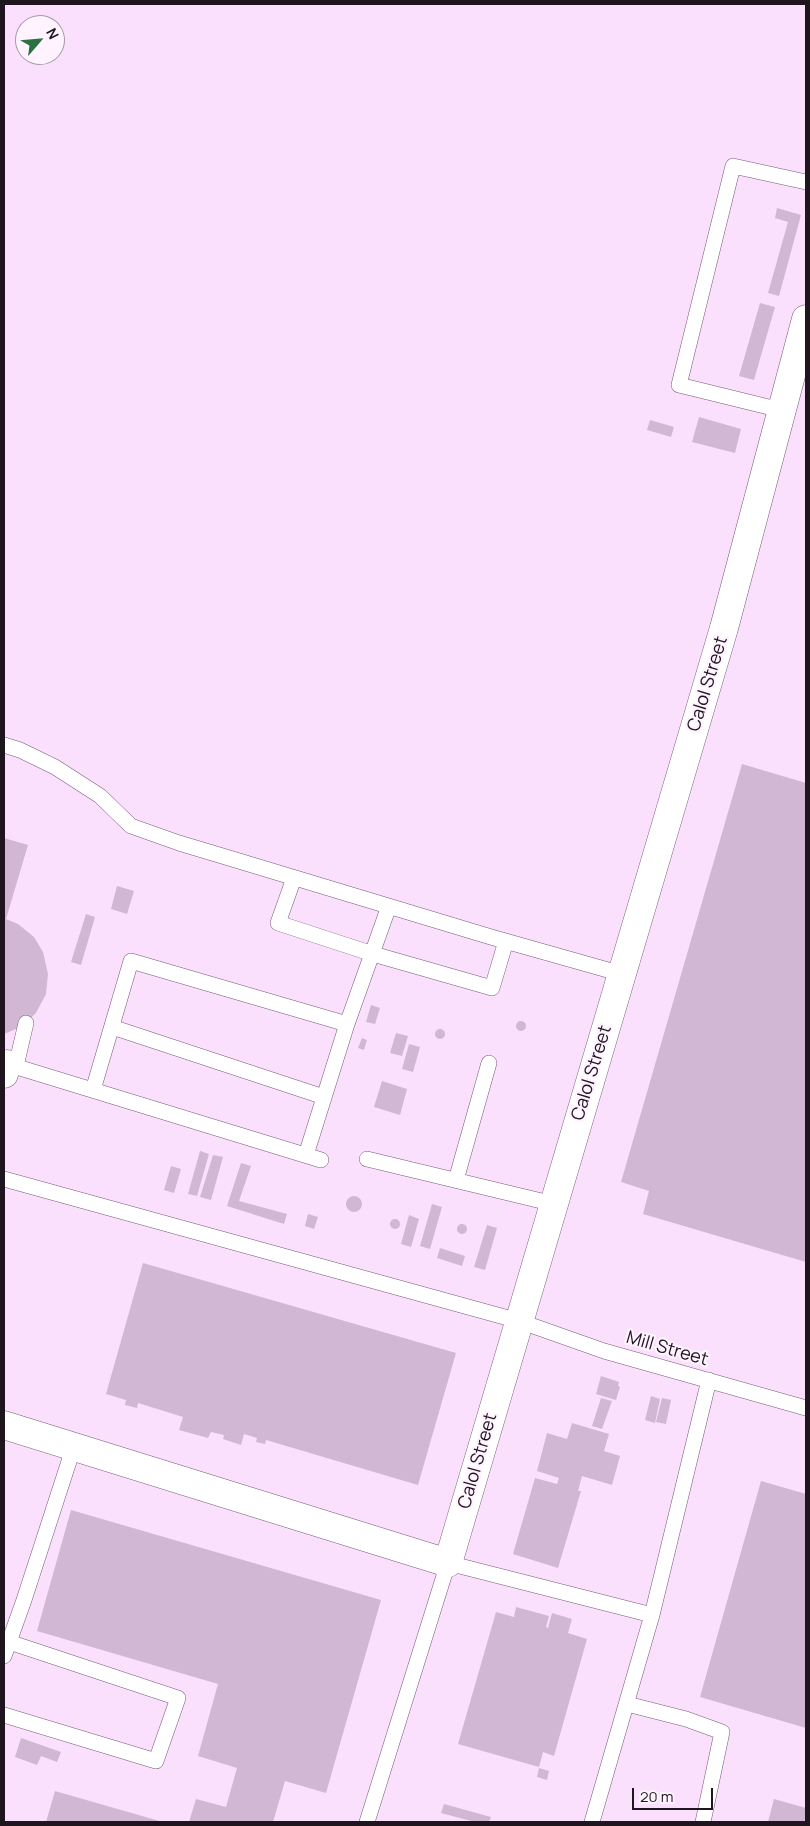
<!DOCTYPE html>
<style>
body{margin:0}
#map{position:relative;width:810px;height:1826px;overflow:hidden;background:#fbe0fd;font-family:Manrope,sans-serif}
canvas{display:block}
.frame{position:absolute;inset:0;border:5px solid #1f151f;pointer-events:none}
.north{position:absolute;left:15px;top:15px;width:50px;height:50px;box-sizing:border-box;background:#fef3ff;border:1px solid #a59aa5;border-radius:50%;rotate:63deg;font-size:14px;font-weight:700;line-height:20px;text-align:center;color:#1f151f}
.north::after{content:'';display:block;margin:auto;width:18px;height:22px;background:#297340;clip-path:polygon(50% 0,100% 100%,50% 72%,0 100%)}
.scale{position:absolute;left:632px;top:1788px;width:81px;height:22px;box-sizing:border-box;border:2px solid #1f151f;border-top:0;padding-left:6px;font-size:15px;line-height:18px;white-space:nowrap;color:#1f151f;-webkit-text-stroke:4px #fef3ff;paint-order:stroke}
</style>
<div id="map">
<canvas width="810" height="1826"></canvas>
<div class="frame"></div>
<div class="north">N</div>
<div class="scale">20 m</div>
</div>
<script>
const c = document.querySelector('canvas').getContext('2d');
c.lineJoin = 'round';
function fill(path, color) { c.fillStyle = color; c.fill(path, 'evenodd'); }
const toPath = rows => new Path2D(rows.map(r => 'M' + r).join(''));
function strokePath(path, color, width, dash) { c.strokeStyle = color; c.lineWidth = width; c.lineCap = dash ? 'butt' : 'round'; c.setLineDash(dash || []); c.stroke(path); }
function label(font, color, halo, rows, align = 'center') {
  c.font = font + ' Manrope,sans-serif'; c.lineWidth = 4.5; c.setLineDash([]); c.textBaseline = 'middle'; c.strokeStyle = halo; c.fillStyle = color; for (const [text, x, y, turn = 0] of rows) {
    c.save(); c.translate(x, y); c.rotate((+turn || 0) * Math.PI / 180); c.textAlign = isNaN(turn) ? turn : align; if (halo) c.strokeText(text, 0, 0); c.fillText(text, 0, 0); c.restore();
  }
}
fill(toPath([
 [777,208,801,215,779,296,768,293,788,222,775,218],
 [760,303,775,307,754,380,739,376],
 [699,417,741,429,735,453,692,442],
 [650,420,674,427,671,437,647,430],
 [742,764,806,783,806,1262,643,1214,649,1191,621,1182],
 [4,838,28,845,6,919,18,924,34,937,43,952,48,974,46,994,36,1013,21,1027,4,1034],
 [117,886,134,891,127,914,111,909],
 [86,914,95,917,81,965,71,962],
 [371,1005,380,1008,375,1024,366,1022],
 '516 1026a5 5 0 1 1 10 0a5 5 0 1 1-10 0Z',
 '435 1034a5 5 0 1 1 10 0a5 5 0 1 1-10 0Z',
 [396,1033,408,1036,402,1056,390,1053],
 [362,1038,367,1040,364,1050,358,1048],
 [409,1044,420,1047,413,1072,402,1069],
 [382,1081,407,1089,400,1115,374,1107],
 [200,1151,209,1154,197,1196,188,1194],
 [213,1155,223,1157,211,1200,200,1197],
 [241,1163,251,1166,239,1201,287,1214,284,1224,227,1206],
 [171,1166,181,1169,174,1193,164,1190],
 '346 1204a8 8 0 1 1 16 0a8 8 0 1 1-16 0Z',
 [432,1204,442,1207,430,1249,420,1246],
 [308,1214,318,1217,314,1229,305,1226],
 [409,1215,419,1219,411,1247,401,1244],
 '390 1224a5 5 0 1 1 10 0a5 5 0 1 1-10 0Z',
 '457 1229a5 5 0 1 1 10 0a5 5 0 1 1-10 0Z',
 [487,1225,497,1228,485,1270,474,1267],
 [440,1248,465,1256,462,1266,437,1258],
 [143,1263,456,1353,418,1485,266,1440,265,1444,256,1442,257,1438,244,1434,241,1445,223,1439,224,1435,211,1432,208,1438,179,1430,183,1417,138,1403,137,1408,125,1405,126,1400,106,1394],
 [601,1376,619,1382,618,1386,620,1387,616,1400,596,1394],
 [651,1396,660,1399,655,1423,645,1420],
 [601,1398,612,1401,602,1429,592,1426],
 [662,1398,671,1400,666,1424,656,1422],
 [572,1423,609,1434,604,1451,620,1456,612,1485,582,1476,578,1491,581,1491,558,1568,513,1554,535,1478,557,1484,559,1478,537,1471,547,1433,567,1439],
 [761,1481,806,1494,806,1728,700,1697],
 [71,1510,381,1600,326,1793,285,1781,273,1822,189,1822,196,1799,226,1807,237,1768,198,1756,218,1684,37,1631],
 [516,1607,549,1616,546,1627,548,1628,552,1613,572,1619,568,1633,587,1639,554,1756,543,1752,539,1767,458,1744,496,1612,514,1617],
 [21,1738,61,1752,57,1762,41,1756,37,1765,15,1757],
 [539,1768,549,1771,547,1780,537,1777],
 [55,1791,163,1822,46,1822],
 [774,1799,806,1808,806,1822,768,1822],
 [444,1804,491,1817,489,1822,475,1822,441,1813]
]), '#d1b7d3');
const service = toPath([
 [781,410,679,385,733,166,806,182],
 [4,745,20,750,55,767,100,796,131,826,179,843,239,861,491,937,622,974],
 [294,878,278,923,373,954,492,988,506,941],
 [347,1024,389,906],
 [112,1027,324,1097],
 [4,1063,321,1160],
 [16,1066,26,1023],
 [93,1090,131,961,347,1024,306,1155],
 [367,1159,554,1204],
 [4,1179,519,1321,604,1351,806,1408],
 [456,1180,489,1063],
 [4,1656,24,1600,74,1446],
 [627,1704,686,1719,722,1732,703,1822],
 [4,1715,156,1761,178,1698,9,1642],
 [367,1822,448,1563,652,1615,709,1380],
 [592,1822,652,1615]
]);
const minor = toPath([
 [4,1074,7,1064],
 [4,1425,448,1563,724,628,806,319]
]);
strokePath(service, '#755d76', 16);
strokePath(minor, '#755d76', 29);
strokePath(service, '#fff', 15);
strokePath(minor, '#fff', 28);
label('18px', '#1f151f', '#fef3ff', [
 ["Calol Street",708,684,-73],
 ["Calol Street",592,1073,-73],
 ["Mill Street",667,1349,16],
 ["Calol Street",478,1461,-74]
]);
</script>
